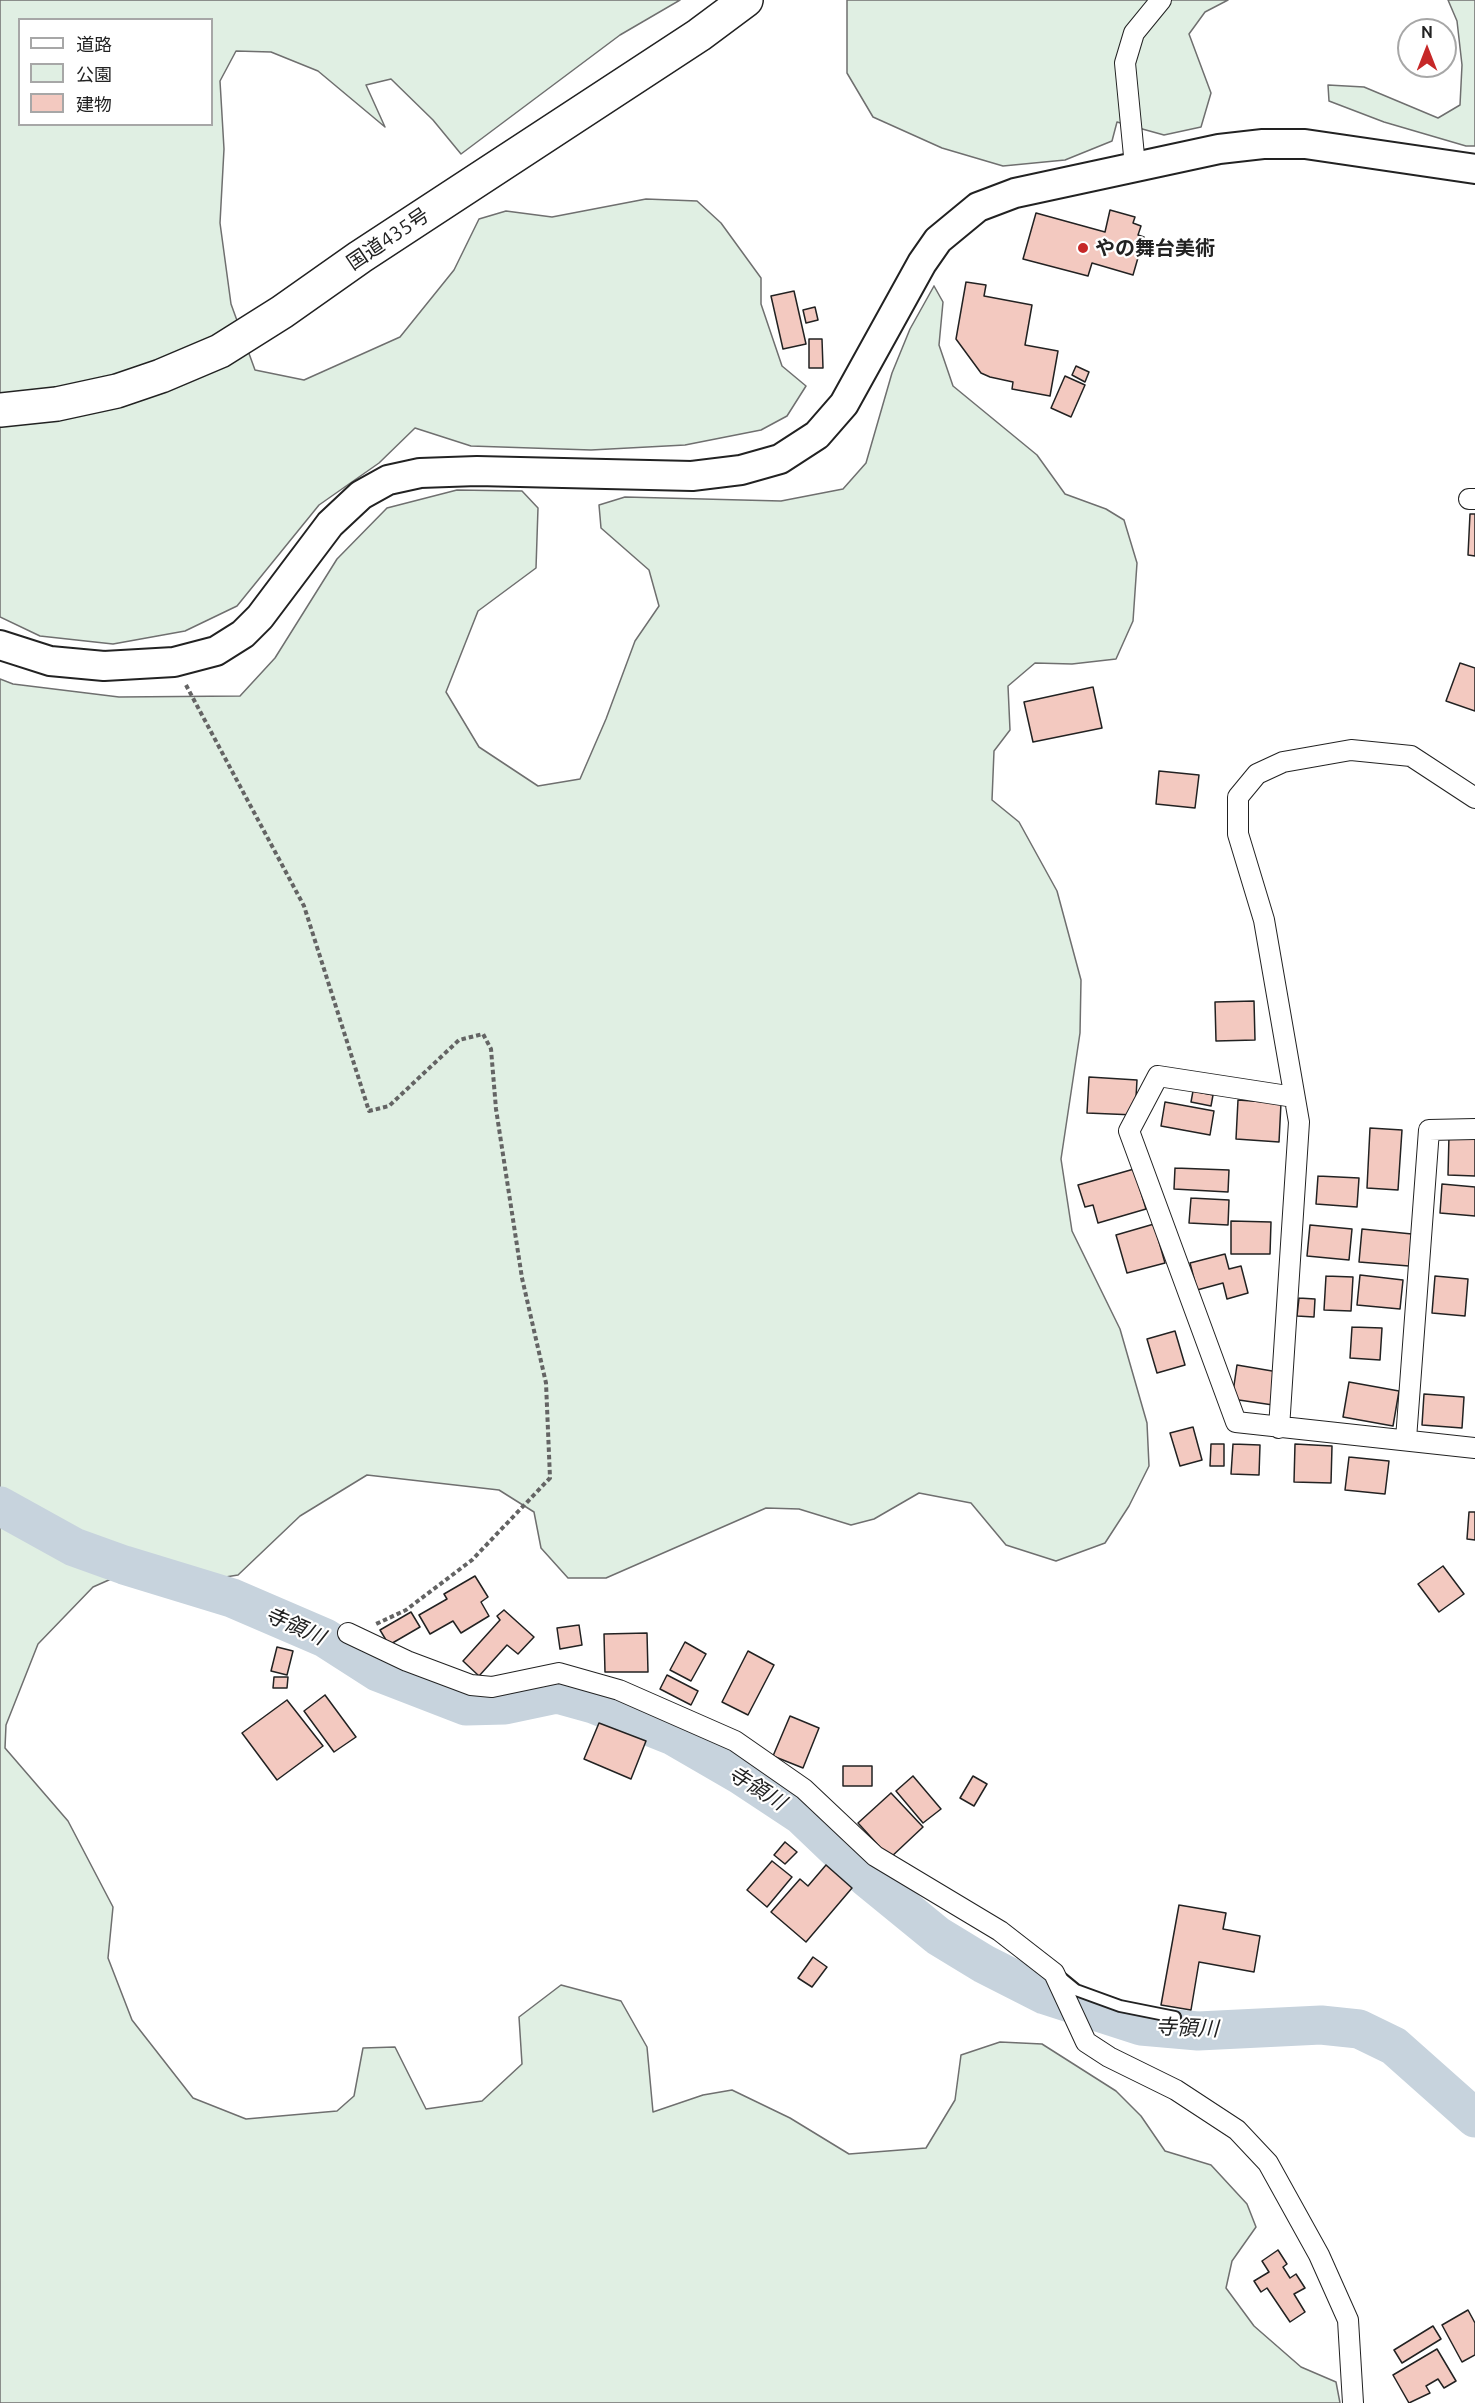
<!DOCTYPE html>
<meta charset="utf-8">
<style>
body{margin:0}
#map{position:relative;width:1475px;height:2403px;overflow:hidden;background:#fff;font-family:Ubuntu,"Noto Sans JP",sans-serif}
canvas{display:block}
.legend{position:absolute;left:18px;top:18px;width:195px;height:108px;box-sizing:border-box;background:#fff;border:2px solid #a7a7a7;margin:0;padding:8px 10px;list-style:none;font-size:18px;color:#222}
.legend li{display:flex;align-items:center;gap:12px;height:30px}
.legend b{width:30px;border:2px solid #a7a7a7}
.north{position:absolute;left:1397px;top:18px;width:60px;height:60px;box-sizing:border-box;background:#fff;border:2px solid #a7a7a7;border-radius:50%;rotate:0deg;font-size:16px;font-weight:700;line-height:24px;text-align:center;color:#222}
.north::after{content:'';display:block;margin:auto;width:21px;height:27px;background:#c62828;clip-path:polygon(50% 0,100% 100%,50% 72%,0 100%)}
</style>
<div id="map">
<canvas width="1475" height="2403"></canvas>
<ul class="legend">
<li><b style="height:8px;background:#fff"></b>道路</li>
<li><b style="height:16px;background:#e0efe3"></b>公園</li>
<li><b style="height:16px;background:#f3c9c0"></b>建物</li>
</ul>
<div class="north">N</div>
</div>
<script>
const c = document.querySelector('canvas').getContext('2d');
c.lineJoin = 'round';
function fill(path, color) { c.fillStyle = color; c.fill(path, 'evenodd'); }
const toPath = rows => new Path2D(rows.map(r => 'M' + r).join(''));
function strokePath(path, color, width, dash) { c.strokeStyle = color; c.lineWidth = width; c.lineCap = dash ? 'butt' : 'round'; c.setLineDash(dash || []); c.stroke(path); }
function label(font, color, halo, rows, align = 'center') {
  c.font = font + ' Ubuntu,"Noto Sans JP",sans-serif'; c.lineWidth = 4.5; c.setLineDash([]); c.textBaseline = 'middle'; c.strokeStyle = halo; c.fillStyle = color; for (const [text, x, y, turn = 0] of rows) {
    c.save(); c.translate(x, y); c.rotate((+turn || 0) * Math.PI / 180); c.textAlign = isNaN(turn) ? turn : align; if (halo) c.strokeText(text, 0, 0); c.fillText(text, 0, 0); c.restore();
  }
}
const green = toPath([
 [0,0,680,0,620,35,461,154,433,120,391,79,366,85,385,127,318,71,271,52,236,51,220,81,224,149,220,223,231,304,255,370,304,380,400,337,454,270,479,219,506,211,552,217,646,199,697,201,721,223,761,278,761,304,782,366,806,386,787,416,761,430,685,445,591,450,471,446,415,428,379,463,319,505,237,606,185,631,113,644,40,636,0,617,0,0],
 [20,20,212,20,212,124,20,124,20,20],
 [847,0,1228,0,1205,12,1189,34,1211,93,1201,127,1164,135,1117,122,1112,141,1065,160,1003,166,942,148,873,117,847,73,847,0],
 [1448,0,1475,0,1475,146,1466,146,1384,122,1329,101,1328,85,1364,87,1438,118,1460,105,1462,65,1457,21,1448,0],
 [934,286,943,302,939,345,953,386,1037,455,1065,494,1106,509,1124,520,1137,563,1133,621,1116,659,1072,664,1035,663,1008,686,1010,730,994,751,992,800,1019,822,1057,891,1081,980,1080,1033,1061,1159,1072,1231,1120,1329,1147,1423,1149,1466,1129,1506,1105,1543,1056,1561,1006,1545,971,1503,919,1493,874,1519,851,1525,799,1509,766,1508,606,1578,568,1578,541,1548,534,1512,499,1490,367,1475,300,1516,238,1575,207,1580,145,1564,93,1587,38,1644,6,1725,5,1748,68,1821,113,1907,108,1958,132,2020,193,2098,246,2119,337,2111,354,2096,363,2048,395,2047,426,2109,482,2101,522,2064,519,2017,561,1985,621,2001,647,2047,653,2112,703,2095,732,2090,790,2118,849,2154,926,2148,955,2100,961,2055,1000,2042,1042,2044,1116,2091,1141,2116,1165,2151,1211,2165,1247,2204,1256,2227,1232,2261,1226,2288,1254,2326,1301,2367,1336,2382,1340,2403,0,2403,0,679,13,684,119,697,240,696,275,658,337,559,387,508,457,490,522,491,538,508,536,568,478,611,446,692,479,747,538,786,580,779,606,719,635,641,659,606,649,570,601,528,599,505,625,497,781,501,843,489,866,463,892,373,910,329,934,286]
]);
fill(green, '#e0efe3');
strokePath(green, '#6f6f6f', 1.5);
strokePath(toPath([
 [0,1506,74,1547,124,1565,232,1598,325,1638,378,1672,466,1706,505,1705,557,1694,593,1704,673,1736,742,1776,801,1815,867,1878,938,1936,984,1964,1045,1995,1141,2026,1198,2031,1321,2025,1359,2029,1394,2046,1475,2118]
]), '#c7d3dd', 39);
const building = toPath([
 [1110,210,1135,217,1133,223,1141,226,1138,235,1144,237,1133,275,1092,263,1088,276,1023,259,1036,213,1105,232,1110,210],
 [966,282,986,285,984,296,1032,305,1025,345,1058,351,1050,396,1012,389,1013,382,990,377,981,373,956,339,966,282],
 [794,291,806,344,783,349,771,296,794,291],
 [815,307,818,320,806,323,803,310,815,307],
 [809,339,822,339,823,368,809,368,809,339],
 [1076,366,1089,372,1085,382,1072,375,1076,366],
 [1065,376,1085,385,1071,417,1051,408,1065,376],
 [1470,514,1475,514,1475,556,1468,555,1470,514],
 [1460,663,1475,668,1475,711,1446,701,1460,663],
 [1093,687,1102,728,1033,742,1024,702,1093,687],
 [1159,771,1199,775,1195,808,1156,804,1159,771],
 [1254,1001,1255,1040,1216,1041,1215,1002,1254,1001],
 [1089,1077,1137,1080,1135,1115,1087,1113,1089,1077],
 [1193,1091,1213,1095,1211,1106,1191,1102,1193,1091],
 [1238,1100,1281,1103,1279,1142,1236,1139,1238,1100],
 [1165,1102,1214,1111,1210,1135,1161,1126,1165,1102],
 [1370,1128,1402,1130,1398,1190,1367,1188,1370,1128],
 [1449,1135,1475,1135,1475,1176,1448,1175,1449,1135],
 [1175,1168,1229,1170,1228,1192,1174,1189,1175,1168],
 [1134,1169,1146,1209,1098,1223,1093,1205,1085,1207,1078,1185,1134,1169],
 [1318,1176,1359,1178,1357,1207,1316,1204,1318,1176],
 [1442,1184,1475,1187,1475,1216,1440,1213,1442,1184],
 [1191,1198,1229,1200,1228,1225,1189,1223,1191,1198],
 [1231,1221,1271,1222,1270,1254,1231,1254,1231,1221],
 [1154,1224,1165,1263,1127,1273,1116,1235,1154,1224],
 [1310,1225,1352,1229,1349,1260,1307,1256,1310,1225],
 [1362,1229,1412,1234,1409,1266,1359,1262,1362,1229],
 [1225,1254,1229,1269,1241,1266,1248,1293,1227,1299,1223,1283,1197,1290,1190,1263,1225,1254],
 [1360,1275,1403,1280,1400,1309,1357,1305,1360,1275],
 [1326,1276,1353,1277,1351,1311,1324,1310,1326,1276],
 [1435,1276,1468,1279,1465,1316,1432,1313,1435,1276],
 [1299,1298,1315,1299,1314,1317,1297,1316,1299,1298],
 [1352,1327,1382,1328,1380,1360,1350,1358,1352,1327],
 [1175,1331,1185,1365,1157,1373,1147,1339,1175,1331],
 [1237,1365,1278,1372,1273,1405,1232,1399,1237,1365],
 [1349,1382,1399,1391,1393,1426,1343,1417,1349,1382],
 [1424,1394,1464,1397,1462,1428,1422,1425,1424,1394],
 [1193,1427,1202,1460,1180,1466,1170,1433,1193,1427],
 [1211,1444,1224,1444,1224,1466,1210,1466,1211,1444],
 [1233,1444,1260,1445,1259,1475,1231,1474,1233,1444],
 [1295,1444,1332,1446,1331,1483,1294,1482,1295,1444],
 [1349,1457,1389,1461,1385,1494,1345,1490,1349,1457],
 [1469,1512,1475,1512,1475,1540,1467,1539,1469,1512],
 [1443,1566,1464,1594,1439,1612,1418,1584,1443,1566],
 [475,1576,488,1597,481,1602,489,1616,461,1633,453,1621,430,1634,419,1615,447,1599,444,1594,475,1576],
 [504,1610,534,1637,518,1654,507,1645,479,1676,463,1661,500,1620,497,1616,504,1610],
 [411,1612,420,1627,389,1645,380,1630,411,1612],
 [579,1625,582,1645,560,1649,557,1628,579,1625],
 [647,1633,648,1672,605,1672,604,1634,647,1633],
 [685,1642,706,1654,691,1681,670,1670,685,1642],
 [277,1647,293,1651,287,1675,271,1671,277,1647],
 [748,1651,774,1665,748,1715,722,1702,748,1651],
 [667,1675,698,1691,691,1705,660,1689,667,1675],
 [274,1677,288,1677,287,1688,273,1688,274,1677],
 [325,1695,356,1737,334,1752,304,1711,325,1695],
 [287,1700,323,1746,277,1780,242,1733,287,1700],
 [790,1716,819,1728,803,1768,773,1756,790,1716],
 [599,1723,646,1741,631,1779,584,1759,599,1723],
 [843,1766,872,1766,872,1786,843,1786,843,1766],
 [913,1776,941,1809,923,1823,896,1791,913,1776],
 [973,1776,987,1784,974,1806,960,1798,973,1776],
 [891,1793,923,1827,890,1858,858,1823,891,1793],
 [785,1842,797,1852,785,1864,774,1855,785,1842],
 [772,1861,792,1877,767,1907,747,1890,772,1861],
 [826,1865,852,1888,806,1942,771,1912,800,1879,808,1886,826,1865],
 [1179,1905,1226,1913,1223,1929,1260,1936,1254,1972,1199,1962,1191,2010,1161,2005,1179,1905],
 [813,1957,827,1967,812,1987,798,1978,813,1957],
 [1278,2250,1287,2264,1283,2267,1290,2278,1296,2274,1305,2288,1294,2294,1305,2312,1290,2322,1267,2288,1261,2292,1254,2281,1269,2272,1262,2261,1278,2250],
 [1468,2310,1475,2323,1475,2355,1462,2362,1442,2325,1468,2310],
 [1433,2326,1441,2339,1402,2363,1394,2350,1433,2326],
 [1437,2349,1456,2381,1444,2388,1438,2379,1426,2386,1430,2393,1409,2403,1393,2375,1437,2349]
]);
fill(building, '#f3c9c0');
strokePath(building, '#222', 1.5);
const lane = toPath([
 [1059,1976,1076,1990,1120,2006,1175,2017]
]);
const street = toPath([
 [1135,166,1125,63,1134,33,1161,0],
 [1469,499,1475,499],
 [1294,1097,1158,1076,1129,1131,1236,1422,1475,1448],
 [1279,1428,1299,1122,1264,920,1238,834,1238,797,1257,774,1283,762,1351,750,1411,756,1475,798],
 [1406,1439,1429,1130,1475,1129],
 [348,1633,407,1661,471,1685,492,1687,559,1673,619,1690,735,1741,804,1789,875,1856,1000,1931,1054,1973,1086,2042,1109,2057,1176,2090,1237,2130,1268,2163,1319,2255,1348,2320,1353,2403]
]);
const secondary = toPath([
 [0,645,50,661,104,666,174,662,216,651,243,634,260,617,330,524,361,495,388,480,420,473,477,471,692,476,741,470,780,459,817,435,844,404,922,263,938,240,978,207,1015,193,1219,149,1263,144,1305,144,1475,169]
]);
const highway = toPath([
 [0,410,57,404,117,391,161,376,220,351,282,312,360,257,699,35,746,0]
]);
strokePath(lane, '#222', 14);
strokePath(street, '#222', 22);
strokePath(secondary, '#222', 32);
strokePath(highway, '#222', 36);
strokePath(toPath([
 [186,685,304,906,369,1111,389,1106,459,1040,483,1034,491,1049,496,1109,522,1278,546,1383,550,1478,472,1560,406,1610,376,1624]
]), '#646464', 4, [4.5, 3]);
strokePath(lane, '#fff', 10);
strokePath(street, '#fff', 20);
strokePath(secondary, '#fff', 28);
strokePath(highway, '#fff', 33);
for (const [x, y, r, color] of [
 [1083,248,6,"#c62828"]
]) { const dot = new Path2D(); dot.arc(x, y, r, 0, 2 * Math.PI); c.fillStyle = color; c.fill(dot); strokePath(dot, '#fff', 2); }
label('20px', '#222', '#fff', [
 ["国道435号",388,239,-34]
]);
label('bold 20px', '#222', '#fff', [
 ["やの舞台美術",1095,248]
], 'left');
label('italic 21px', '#222', '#fff', [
 ["寺領川",295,1626,24],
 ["寺領川",757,1788,32],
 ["寺領川",1187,2028,2]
]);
</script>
